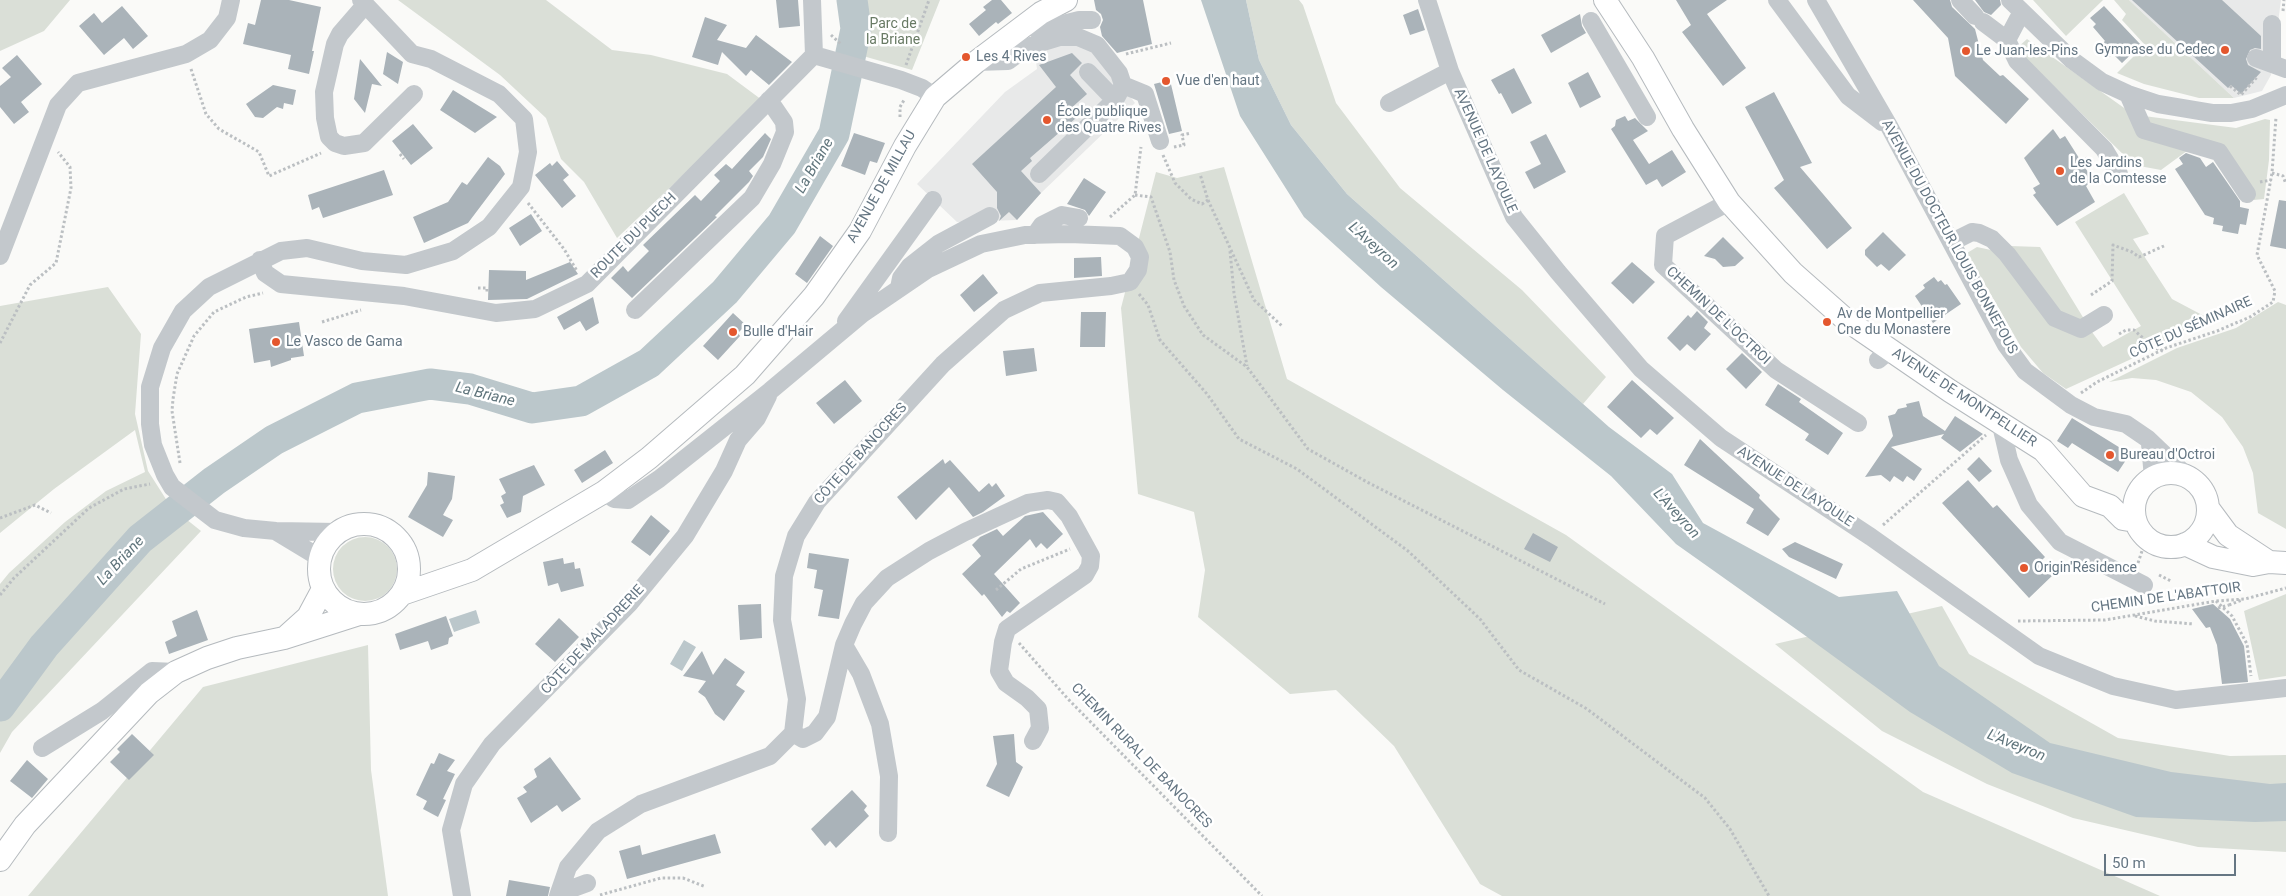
<!DOCTYPE html>
<meta charset="utf-8">
<style>
body{margin:0}
#map{position:relative;width:2286px;height:896px;overflow:hidden;background:#fafaf8;font-family:Roboto,sans-serif}
canvas{display:block}
.scale{position:absolute;left:2104px;top:854px;width:132px;height:22px;box-sizing:border-box;border:2px solid #657683;border-top:0;padding-left:6px;font-size:15px;line-height:18px;white-space:nowrap;color:#657683;-webkit-text-stroke:4px #fff;paint-order:stroke}
</style>
<div id="map">
<canvas width="2286" height="896"></canvas>
<div class="scale">50 m</div>
</div>
<script>
const c = document.querySelector('canvas').getContext('2d');
c.lineJoin = 'round';
function fill(path, color) { c.fillStyle = color; c.fill(path, 'evenodd'); }
const toPath = rows => new Path2D(rows.map(r => 'M' + r).join(''));
function strokePath(path, color, width, dash) { c.strokeStyle = color; c.lineWidth = width; c.lineCap = dash ? 'butt' : 'round'; c.setLineDash(dash || []); c.stroke(path); }
function label(font, color, halo, rows, align = 'center') {
  c.font = font + ' Roboto,sans-serif'; c.lineWidth = 5; c.setLineDash([]); c.textBaseline = 'middle'; c.strokeStyle = halo; c.fillStyle = color; for (const [text, x, y, turn = 0] of rows) {
    c.save(); c.translate(x, y); c.rotate((+turn || 0) * Math.PI / 180); c.textAlign = isNaN(turn) ? turn : align; if (halo) c.strokeText(text, 0, 0); c.fillText(text, 0, 0); c.restore();
  }
}
fill(toPath([
 [2129,0,2281,0,2271,75,2262,91,2234,98],
 [1077,40,1103,60,1135,103,1041,193,1017,220,957,222,917,184,1005,92,1037,69,1036,62,1048,55,1046,49]
]), '#e8e9e9');
fill(toPath([
 [0,0,70,0,44,31,0,51],
 [398,0,546,0,612,50,651,55,727,74,762,100,617,238,584,182,561,159,546,118,500,75],
 [857,0,940,0,912,70,863,56],
 [1246,0,1299,0,1303,5,1336,103,1400,188,1522,290,1606,377,1583,404,1347,194,1291,125,1259,60],
 [2033,0,2103,0,2066,36],
 [2114,0,2129,0,2234,98,2199,98,2144,84,2117,73,2145,45,2122,20,2126,14],
 [2027,39,2127,110,2144,116,2236,128,2265,119,2270,120,2269,160,2264,199,2254,200,2223,150,2199,142,2161,170,2134,165,2016,49],
 [1224,167,1287,379,1566,535,1923,792,2160,896,1502,896,1480,884,1394,746,1336,690,1290,694,1198,617,1205,570,1194,512,1138,494,1121,308,1156,172,1177,178],
 [2124,193,2149,234,2133,239,2172,299,2206,317,2164,344,2066,389,2043,373,2021,347,1967,253,1977,247,1991,250,2010,246,2040,247,2092,332,2103,347,2141,326,2075,222],
 [108,287,141,334,135,414,148,471,171,507,201,531,12,732,0,753,0,584,9,573,65,522,106,491,145,472,135,430,54,489,0,533,0,306],
 [2278,302,2286,305,2286,529,2258,513,2253,473,2243,447,2222,417,2191,392,2156,380,2132,378,2109,382,2177,348,2236,328],
 '333 569a32 32 0 1 1 64 0a32 32 0 1 1-64 0Z',
 [2286,594,2286,676,2259,680,2244,611],
 [1942,606,1969,654,2118,738,2230,756,2286,755,2286,852,2198,847,2073,818,1987,784,1882,731,1775,644],
 [368,645,371,770,388,896,28,896,203,687]
]), '#dadfd7');
fill(toPath([
 [1201,0,1246,0,1259,60,1291,125,1347,194,1609,427,1672,474,1703,523,1839,597,1897,591,1939,666,2050,743,2171,772,2270,784,2286,783,2286,821,2255,822,2136,817,2012,773,1910,712,1803,634,1676,544,1611,476,1503,390,1381,287,1304,217,1240,116],
 [476,610,480,623,454,632,449,619],
 [684,640,696,647,682,671,670,664]
]), '#bbc7cb');
strokePath(toPath([
 [0,706,44,646,140,539,214,481,274,440,357,398,430,384,470,389,532,408,581,401,649,363,725,292,782,224,834,134,856,29,852,0]
]), '#bbc7cb', 31);
fill(toPath([
 [261,0,289,0,321,7,312,51,314,51,309,74,288,69,291,55,243,44,248,23,255,25],
 [776,0,798,0,800,26,779,28],
 [992,0,1001,0,1012,13,998,24,996,22,979,36,969,24,986,10,983,7],
 [1094,0,1143,0,1152,44,1117,53,1102,36,1100,27,1103,20,1101,14,1096,10],
 [1676,0,1727,0,1707,14,1746,68,1723,86,1682,32,1691,25],
 [1913,0,1950,0,1952,7,1975,29,1983,60,2000,76,2003,75,2029,99,2006,124,1955,76,1948,38],
 [1975,0,2000,0,2001,5,1991,15,1984,12],
 [2132,0,2222,0,2261,36,2261,49,2255,48,2250,50,2246,59,2248,65,2261,72,2241,94,2231,85,2228,88],
 [122,6,148,36,133,49,124,38,104,55,79,26,94,13,102,23],
 [2104,6,2141,45,2122,63,2113,54,2107,59,2097,48,2105,41,2093,27,2096,24,2090,18],
 [1418,9,1425,30,1410,35,1403,15],
 [1580,14,1582,26,1586,33,1551,53,1541,35],
 [705,17,727,25,717,40,746,48,756,35,792,62,769,85,751,70,746,76,722,52,718,65,692,57],
 [387,52,403,62,398,84,383,74],
 [1072,53,1082,63,1070,75,1087,94,1069,110,1076,118,1030,158,1032,161,1021,171,1041,193,1017,220,1009,212,999,221,1001,216,997,208,997,192,972,164,1056,87,1039,65],
 [17,55,42,84,21,102,29,112,14,124,0,107,0,86,11,77,2,68],
 [360,59,382,86,372,84,365,113,354,99],
 [1514,68,1532,103,1512,114,1501,93,1499,94,1491,80],
 [1588,72,1601,97,1580,108,1568,83],
 [1170,80,1182,131,1169,134,1154,84],
 [273,85,296,90,293,105,284,103,283,109,277,107,263,118,255,117,246,104],
 [453,90,479,106,497,117,475,133,466,127,440,110],
 [1774,92,1812,163,1800,167,1852,228,1827,249,1774,188,1784,180,1745,107],
 [1625,116,1628,121,1635,118,1648,131,1633,140,1649,164,1672,150,1686,172,1662,187,1657,179,1646,185,1611,129,1615,126,1616,120],
 [413,124,433,148,411,165,392,141],
 [2053,129,2060,139,2065,136,2093,180,2086,186,2095,202,2057,226,2033,195,2036,193,2033,188,2040,184,2024,158],
 [765,133,771,139,763,157,749,171,753,176,749,182,715,216,717,217,632,298,611,278,623,266,628,272,649,251,643,245,695,195,701,201,720,181,714,175,726,164,732,169],
 [854,133,885,143,877,163,870,161,865,175,841,166],
 [1546,134,1566,172,1534,189,1525,172,1541,164,1530,142],
 [2186,153,2200,158,2206,167,2213,162,2240,201,2240,207,2249,209,2246,225,2240,224,2238,234,2222,231,2223,226,2213,224,2214,218,2205,215,2175,169,2183,164,2179,158],
 [488,157,500,166,505,174,468,223,424,243,413,217,448,202,462,182,467,185],
 [557,161,569,175,563,180,576,196,562,208,535,175,550,163,552,166],
 [384,170,393,195,323,218,319,207,312,210,308,195],
 [1084,178,1106,192,1089,216,1085,210,1067,204],
 [2279,200,2286,201,2286,249,2270,246],
 [531,214,542,231,520,246,509,228],
 [1883,232,1906,255,1889,271,1881,264,1877,267,1865,255,1865,250],
 [820,236,833,246,807,283,795,274],
 [1723,237,1744,258,1735,266,1723,267,1715,259,1704,256],
 [1101,257,1102,276,1074,278,1074,258],
 [570,262,578,274,527,299,488,300,489,270,526,271,526,280],
 [1632,262,1655,282,1633,304,1611,283],
 [983,274,998,293,974,312,960,295],
 [1934,277,1938,282,1941,280,1945,285,1947,284,1961,304,1933,323,1915,296,1925,288,1923,285],
 [593,297,599,323,586,331,580,321,564,330,557,317],
 [1697,311,1708,322,1704,328,1711,334,1695,351,1687,344,1680,351,1667,338,1688,315,1691,318],
 [1081,312,1106,312,1105,347,1080,347],
 [733,313,746,325,738,333,740,336,718,360,703,346],
 [299,322,304,356,291,358,291,360,271,367,270,360,254,363,249,329],
 [1034,348,1037,371,1006,376,1003,351],
 [1742,353,1762,372,1746,389,1726,369],
 [845,380,862,401,834,424,816,403],
 [1632,380,1674,418,1657,435,1650,429,1641,438,1607,407],
 [1778,384,1801,399,1799,402,1843,433,1828,455,1805,440,1809,434,1765,405],
 [1919,401,1923,416,1945,431,1955,416,1983,434,1960,452,1941,438,1944,434,1891,447,1922,469,1914,481,1907,476,1903,482,1894,476,1890,482,1881,475,1865,477,1893,436,1888,416,1895,414,1898,409,1907,407,1906,404],
 [2072,418,2130,454,2118,472,2072,443,2068,448,2057,441],
 [1700,439,1760,495,1759,498,1780,519,1768,536,1746,523,1754,509,1684,465],
 [605,450,613,463,582,483,574,470],
 [1979,457,1992,471,1979,482,1967,469],
 [943,459,945,464,950,460,979,492,989,483,992,487,996,483,1005,496,983,512,973,517,949,487,916,520,897,497],
 [534,465,545,485,523,496,521,512,507,518,500,505,504,503,501,496,506,493,499,479],
 [428,472,455,476,452,499,443,515,453,520,443,537,408,517,427,485],
 [1968,480,1993,508,1997,505,2045,557,2041,561,2054,574,2029,598,1942,503],
 [1043,512,1063,534,1047,549,1041,543,1036,548,1030,539,994,574,1020,603,1010,613,1007,611,1002,617,984,594,982,596,962,574,981,556,972,545,980,537,997,529,1003,536,1025,516],
 [651,515,670,531,650,556,631,542],
 [1533,533,1558,547,1550,562,1524,549],
 [1795,542,1843,564,1836,579,1789,557,1782,549],
 [809,553,849,559,839,619,818,616,823,590,814,588,817,570,807,568],
 [563,558,564,564,574,562,575,569,580,568,584,586,561,592,558,583,548,586,543,562],
 [761,604,762,638,740,640,738,605],
 [2213,604,2230,619,2244,646,2248,682,2222,684,2217,645,2210,627,2206,628,2192,609],
 [197,610,208,640,169,654,165,642,177,636,172,621],
 [446,616,453,636,449,638,448,644,431,650,428,641,400,650,395,634],
 [559,618,579,637,555,662,535,644],
 [702,651,713,675,725,658,745,672,736,685,745,691,724,721,715,714,705,697,698,692,706,681,683,676],
 [132,734,154,755,129,780,110,762,120,752,117,749],
 [1014,734,1016,762,1023,767,1009,797,986,786,997,764,993,736],
 [439,753,455,760,447,771,455,774,443,799,446,800,438,817,423,809,427,801,416,795,431,763,434,764],
 [550,757,581,799,562,812,557,805,531,823,517,798,527,792,523,787,537,777,534,769],
 [27,760,48,779,32,798,10,781],
 [852,790,867,806,864,810,869,816,836,848,830,841,825,846,811,829],
 [715,834,721,853,627,879,619,851,640,845,642,855],
 [509,880,550,887,548,896,506,896]
]), '#aab3b9');
const major = toPath([
 [1605,0,1643,58,1683,129,1729,202,1793,273,1845,319,1950,391,2043,450,2083,496,2110,506,2123,519,2135,521],
 '2134 510a37 37 0 1 1 74 0a37 37 0 1 1-74 0Z',
 [2208,508,2228,535,2269,562],
 '319 569a45 45 0 1 1 90 0a45 45 0 1 1-90 0Z',
 [2185,544,2213,557,2253,565,2269,562,2286,563],
 [402,594,472,570,604,492,649,458,745,375,814,296,860,231,905,146,935,97,976,62,1041,13,1066,0],
 [288,635,308,617,323,589],
 [0,860,25,825,149,693,176,672,207,658,237,648,284,638,359,614]
]);
strokePath(major, '#b5babe', 24);
strokePath(toPath([
 [2283,11,2284,0],
 [831,35,841,44],
 [1126,54,1171,43],
 [906,65,929,0],
 [191,69,206,114,219,129,259,152,269,176,321,153],
 [2230,86,2241,95,2258,76],
 [900,117,900,107,904,100],
 [1174,147,1184,145,1182,135,1191,133],
 [400,154,404,159],
 [1163,155,1175,183,1191,199,1202,204,1208,200,1200,174],
 [2082,163,2089,156],
 [2272,173,2283,176,2286,184],
 [2260,182,2271,180],
 [1135,195,1151,197,1170,252,1174,280,1184,306,1203,335,1247,367,1308,449,1367,482,1605,604],
 [1208,200,1254,300,1282,326],
 [528,203,564,249,577,271],
 [1110,217,1135,195,1141,147],
 [1230,251,1234,293,1247,366],
 [478,288,487,288,487,294],
 [1139,294,1148,305,1160,340,1207,394,1239,439,1297,469,1408,551,1480,619,1519,670,1587,709,1705,798,1730,829,1769,896],
 [2091,295,2112,281,2113,245,2132,252,2139,257,2164,246],
 [322,322,361,310],
 [2119,334,2126,330,2134,330,2153,347,2163,351],
 [0,343,30,285,56,263,71,188,70,167,58,152],
 [2081,393,2097,382,2166,348,2217,331,2250,317,2273,302,2275,291,2257,255,2272,173,2276,117],
 [180,463,172,411,173,399,177,374,194,336,214,312,246,297,263,293],
 [0,518,35,505,51,513],
 [1883,525,1986,435],
 [2138,563,2142,551],
 [2159,575,2171,581],
 [996,590,1021,569,1070,549],
 [0,595,14,578,89,508,124,489,150,484],
 [2216,601,2232,616,2247,644,2251,676],
 [2229,605,2242,600],
 [2135,616,2155,621,2194,624],
 [2018,621,2105,620,2216,601,2245,599,2286,588],
 [1019,643,1068,699,1262,896],
 [600,895,661,878,683,878,706,887]
]), '#bbbfc2', 3, [2.5, 2.5]);
strokePath(toPath([
 [812,0,814,55],
 [1427,0,1450,71,1514,217,1558,272,1641,369,1721,438,1871,537,2039,656,2113,686,2176,700,2286,688],
 [1777,0,1848,96,1882,122],
 [1816,0,1889,126,2006,345,2025,371,2071,405,2094,417,2126,424,2148,439,2189,478],
 [1960,0,1975,16],
 [2010,0,2072,60,2102,82,2128,94,2158,104,2212,113,2231,113,2252,109,2286,95],
 [365,5,340,34,335,44,324,92,325,118,329,137,335,143,344,146,364,143,414,94],
 [2024,15,2018,19,2007,40,2017,61,2104,149,2119,174],
 [1591,21,1647,117],
 [1983,22,2007,40],
 [1040,35,1063,24,1079,20,1092,20],
 [814,55,901,80,922,88,935,97],
 [2256,58,2286,69],
 [976,62,1008,61,1027,47,1060,37,1078,37,1097,45,1119,73,1123,85,1145,94,1160,141],
 [2272,64,2272,24],
 [1088,72,1115,100],
 [2128,94,2144,130,2219,152,2247,194],
 [1389,103,1450,71],
 [1039,174,1115,100,1123,85],
 [1729,202,1665,236,1663,265,1776,370,1858,423],
 [1035,235,1042,225,1062,215,1079,218],
 [1952,242,1972,232,1979,233,1992,239,2007,254,2055,318,2081,329,2104,315],
 [0,256,58,105,78,83,186,54,210,40,227,18,231,0],
 [260,260,265,273,281,284,404,296,496,313,535,309,587,284,814,55],
 [899,288,901,278,910,266,938,244,990,216],
 [635,310,752,198,772,164,785,132,784,122,769,100],
 [846,321,933,200],
 [1878,360,1890,350],
 [2000,421,2009,460,2029,505,2060,542,2144,585],
 [2150,444,2153,478],
 [277,532,320,558],
 [338,532,276,531,244,528,215,520,172,487,165,475,153,445,150,424,150,387,162,348,183,311,209,287,281,251,307,248,362,261,406,265,453,251,489,227,521,187,528,152,524,119,499,94,431,59,412,54,361,0],
 [844,645,861,674,880,724,889,776,888,833],
 [793,733,803,739,815,733,827,717,844,645,853,624,864,603,887,578,929,551,965,532,1028,503,1048,500,1057,502,1069,516,1091,556,1090,566,1085,575,1007,629,1003,642,999,671,1006,683,1027,698,1038,709,1040,728,1033,741],
 [42,748,102,711,152,671,176,672],
 [462,896,451,830,464,784,492,744,629,604,685,536,724,471,738,440,757,418,768,396],
 [558,896,568,867,598,831,641,804,770,756,793,733,797,699,782,620,784,576,796,536,817,502,943,364,1004,310,1040,293,1111,286,1130,282,1138,270,1140,257,1135,247,1120,236,1069,234,1025,235,981,244,928,269,862,314,770,391,659,479,628,500,614,499,604,492],
 [564,896,571,889,587,883]
]), '#c3c8cc', 18);
strokePath(major, '#fff', 22);
strokePath(toPath([
 [2218,608,2229,605]
]), '#bbbfc2', 3, [2.5, 2.5]);
for (const [x, y, r, color] of [
 [2225,50,5,"#e4572e"],
 [1966,51,5,"#e4572e"],
 [966,57,5,"#e4572e"],
 [1166,81,5,"#e4572e"],
 [1047,120,5,"#e4572e"],
 [2060,171,5,"#e4572e"],
 [1827,322,5,"#e4572e"],
 [733,332,5,"#e4572e"],
 [276,342,5,"#e4572e"],
 [2110,455,5,"#e4572e"],
 [2024,568,5,"#e4572e"]
]) { const dot = new Path2D(); dot.arc(x, y, r, 0, 2 * Math.PI); c.fillStyle = color; c.fill(dot); strokePath(dot, '#fff', 2); }
label('14px', '#687a64', '#fff', [
 ["Parc de",893,24],
 ["la Briane",893,40]
]);
label('14px', '#657683', '#fff', [
 ["Gymnase du Cedec",2215,50,"right"],
 ["Le Juan-les-Pins",1976,51],
 ["Les 4 Rives",976,57],
 ["Vue d'en haut",1176,81],
 ["École publique",1057,112],
 ["des Quatre Rives",1057,128],
 ["Les Jardins",2070,163],
 ["de la Comtesse",2070,179],
 ["Av de Montpellier",1837,314],
 ["Cne du Monastere",1837,330],
 ["Bulle d'Hair",743,332],
 ["Le Vasco de Gama",286,342],
 ["Bureau d'Octroi",2120,455],
 ["Origin'Résidence",2034,568]
], 'left');
label('14px', '#657683', '#fff', [
 ["AVENUE DE LAYOULE",1485,151,66],
 ["AVENUE DE MILLAU",882,187,-61],
 ["ROUTE DU PUECH",634,236,-45],
 ["AVENUE DU DOCTEUR LOUIS BONNEFOUS",1949,237,61],
 ["CHEMIN DE L'OCTROI",1718,316,43],
 ["CÔTE DU SÉMINAIRE",2191,328,-24],
 ["AVENUE DE MONTPELLIER",1964,398,33],
 ["CÔTE DE BANOCRES",861,454,-48],
 ["AVENUE DE LAYOULE",1795,487,33],
 ["CHEMIN DE L'ABATTOIR",2166,598,-8],
 ["CÔTE DE MALADRERIE",593,640,-47],
 ["CHEMIN RURAL DE BANOCRES",1141,756,46]
]);
label('italic 15px', '#60757c', '#fff', [
 ["La Briane",815,166,-60],
 ["L'Aveyron",1373,246,42],
 ["La Briane",485,395,14],
 ["L'Aveyron",1676,514,48],
 ["La Briane",121,561,-47],
 ["L'Aveyron",2016,746,22]
]);
</script>
